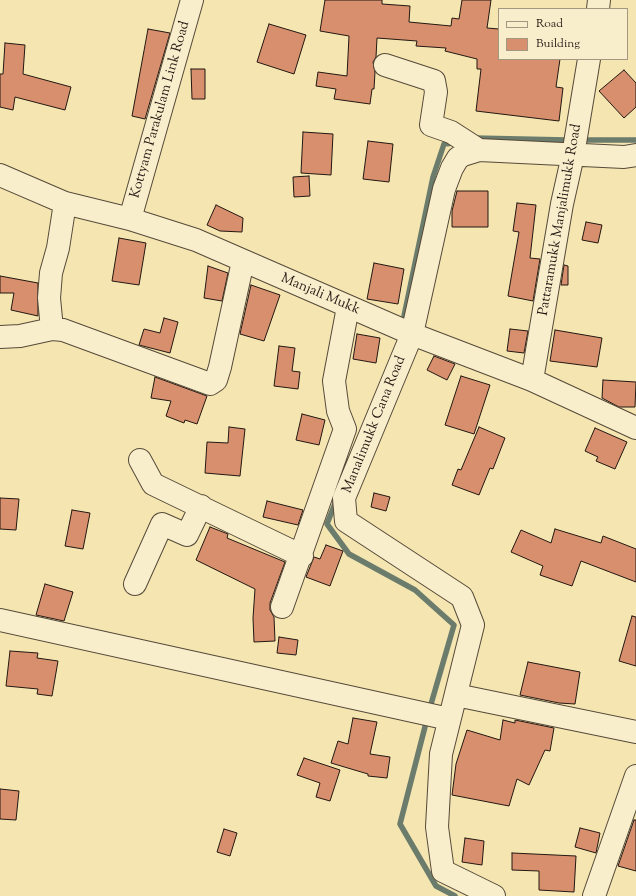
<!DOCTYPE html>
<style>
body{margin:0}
#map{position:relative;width:636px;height:896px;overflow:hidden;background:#f4e5b1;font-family:"Sorts Mill Goudy",serif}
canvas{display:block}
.legend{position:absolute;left:498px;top:8px;width:130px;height:52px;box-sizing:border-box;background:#f8eecc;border:1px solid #a29881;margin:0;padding:5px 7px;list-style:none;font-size:12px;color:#221711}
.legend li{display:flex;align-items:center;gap:8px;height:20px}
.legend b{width:20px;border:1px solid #a29881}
</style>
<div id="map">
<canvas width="636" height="896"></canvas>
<ul class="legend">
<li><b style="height:5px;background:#f8eecc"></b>Road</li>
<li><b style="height:11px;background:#d78f6e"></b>Building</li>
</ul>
</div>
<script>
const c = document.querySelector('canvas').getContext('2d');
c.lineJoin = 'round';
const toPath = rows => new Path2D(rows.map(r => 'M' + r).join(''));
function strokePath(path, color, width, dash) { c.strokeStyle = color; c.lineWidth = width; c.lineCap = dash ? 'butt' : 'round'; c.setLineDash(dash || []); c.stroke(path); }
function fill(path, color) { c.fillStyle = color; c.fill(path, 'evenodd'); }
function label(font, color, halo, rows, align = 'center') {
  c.font = font + ' "Sorts Mill Goudy",serif'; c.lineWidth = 3.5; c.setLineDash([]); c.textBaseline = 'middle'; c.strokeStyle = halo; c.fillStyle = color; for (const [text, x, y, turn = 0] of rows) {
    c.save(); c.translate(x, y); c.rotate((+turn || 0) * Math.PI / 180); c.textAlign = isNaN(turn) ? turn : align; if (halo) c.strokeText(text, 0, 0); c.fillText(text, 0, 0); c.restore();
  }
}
strokePath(toPath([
 [474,138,567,140],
 [581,140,636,140],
 [404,316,433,177,444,144,454,143],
 [336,501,327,524,349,554,415,590,454,625,429,711],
 [427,719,400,824,436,886,455,896]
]), '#6b7c6c', 5.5);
const building = toPath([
 [325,0,382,0,382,4,410,6,409,22,451,26,452,18,459,19,462,0,491,0,487,28,499,29,499,59,560,59,556,87,563,88,559,121,476,111,481,69,477,69,477,59,445,51,446,48,416,46,417,41,377,38,376,57,373,62,375,72,374,89,372,89,370,104,334,99,336,89,316,86,318,72,347,76,349,36,320,31,325,0],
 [269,24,306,35,294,74,257,62,269,24],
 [148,29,170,33,145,119,132,116,148,29],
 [5,43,25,45,23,74,71,87,65,110,15,97,13,110,0,107,0,74,3,74,5,43],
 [191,69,205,69,205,99,192,99,191,69],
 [624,70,636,83,636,107,624,118,599,91,624,70],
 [303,132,333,134,331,175,301,173,303,132],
 [368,141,393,144,389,182,363,179,368,141],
 [309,176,310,196,294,197,293,177,309,176],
 [457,191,488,191,488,227,452,227,452,211,457,191],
 [517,203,536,205,530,258,540,259,533,301,508,296,519,232,513,231,517,203],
 [216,205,243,218,242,232,220,231,207,225,216,205],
 [586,222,602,225,598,243,582,240,586,222],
 [119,238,146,243,139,285,112,281,119,238],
 [374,263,404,269,398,304,367,299,374,263],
 [564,265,568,266,568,285,561,285,564,265],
 [208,266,228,273,222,301,204,298,208,266],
 [0,276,38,283,38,316,11,310,14,293,0,293,0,276],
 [251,285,280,295,264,341,240,334,251,285],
 [164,318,178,322,170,353,139,345,144,329,160,333,164,318],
 [510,329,528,331,524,353,507,351,510,329],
 [555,330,602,338,597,367,550,361,555,330],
 [357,334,380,338,376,363,353,359,357,334],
 [279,346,295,348,292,371,300,372,298,389,274,386,279,346],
 [434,356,455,364,447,380,427,370,434,356],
 [461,376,490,385,474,434,445,425,461,376],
 [155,377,207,396,197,424,185,420,184,423,166,416,171,401,151,398,155,377],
 [603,380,636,382,635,407,619,407,602,398,603,380],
 [302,414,325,420,319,445,296,440,302,414],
 [229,427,245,429,240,476,205,473,207,442,228,443,229,427],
 [479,427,505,438,493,469,490,468,479,495,452,485,458,469,461,470,479,427],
 [595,428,627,442,615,469,596,461,598,457,585,451,595,428],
 [374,493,390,497,386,511,371,507,374,493],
 [0,498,19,499,16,530,0,529,0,498],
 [267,501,303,510,298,525,263,517,267,501],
 [72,510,90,513,83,549,65,546,72,510],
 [210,527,228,534,227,538,285,562,270,603,270,610,274,617,275,641,254,642,253,618,255,589,196,560,210,527],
 [555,529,601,543,603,536,636,549,636,582,581,561,572,586,540,575,543,566,511,552,521,530,551,543,555,529],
 [326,545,343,551,330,586,306,577,314,557,320,559,326,545],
 [45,584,73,592,64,621,36,615,45,584],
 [632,616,636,617,636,666,619,661,632,616],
 [279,637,298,640,296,655,277,653,279,637],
 [10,651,38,653,37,658,58,661,52,696,37,694,38,689,6,686,10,651],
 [528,662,580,672,575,704,559,703,520,695,528,662],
 [353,718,377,722,370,754,390,757,387,778,368,776,368,774,331,763,338,741,348,744,353,718],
 [503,720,515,723,515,720,554,728,550,751,545,750,529,785,517,779,509,806,452,795,456,764,467,730,500,740,503,720],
 [304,758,340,770,330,801,316,797,320,783,297,775,304,758],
 [0,789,19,791,16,820,0,819,0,789],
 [634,820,636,820,636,871,618,866,634,820],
 [580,828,600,833,596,853,575,847,580,828],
 [224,829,237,833,230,856,217,852,224,829],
 [465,838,484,841,482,865,462,862,465,838],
 [512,853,576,856,574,892,539,890,539,871,512,870,512,853]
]);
fill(building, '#d78f6e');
strokePath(building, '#221711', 1);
const minor = toPath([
 [598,9,599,0],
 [385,65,434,81,436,92,431,125,451,132,479,150],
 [0,175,65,203,130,219,196,240,412,334,532,380,636,428],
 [130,219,192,0],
 [52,329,49,298,51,273,58,248,65,203],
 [0,337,20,336,52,329,63,330,210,384,216,380,220,367,243,261],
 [532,380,562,204,573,155,589,59],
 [140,460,153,484,302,556],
 [135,584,162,524,187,535,201,506],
 [282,607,345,429,338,411,334,381,348,307],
 [0,620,449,719],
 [456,695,636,732],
 [494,896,443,871,437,827,441,754,473,625,462,597,346,521,344,498,412,334,444,189,452,168,458,158,463,155,479,150,624,157,636,155],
 [594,896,636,776]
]);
strokePath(minor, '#564a39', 24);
strokePath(minor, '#f8eecc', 22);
label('14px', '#221711', '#f8eecc', [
 ["Kottyam Parakulam Link Road",161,110,-74],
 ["Pattaramukk Manjalimukk Road",561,220,-80],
 ["Manjali Mukk",320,295,23],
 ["Manalimukk Cana Road",375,425,-68]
]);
</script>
